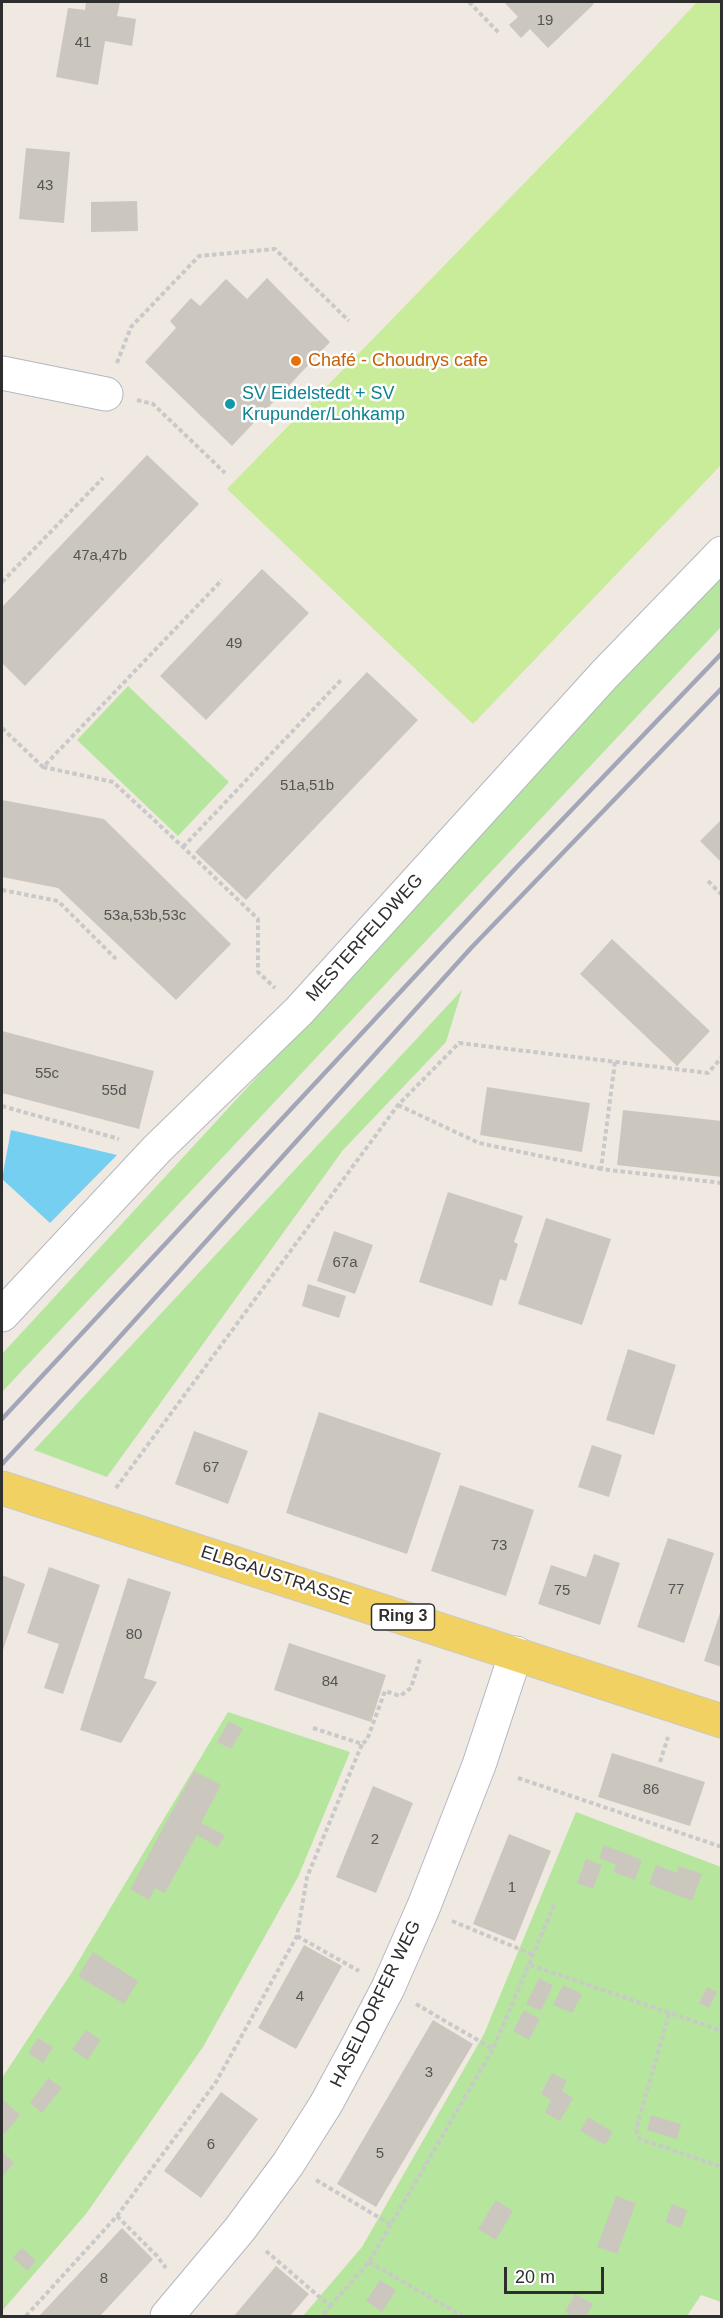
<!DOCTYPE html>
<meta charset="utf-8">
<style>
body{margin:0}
#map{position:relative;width:723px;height:2318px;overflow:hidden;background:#efe9e1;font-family:Arial,sans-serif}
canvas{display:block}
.frame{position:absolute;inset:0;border:3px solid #2e2e2e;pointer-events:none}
.scale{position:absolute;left:504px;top:2267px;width:100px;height:27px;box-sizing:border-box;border:3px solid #2e2e2e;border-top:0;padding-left:8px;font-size:18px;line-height:21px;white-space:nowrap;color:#2e2e2e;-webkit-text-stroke:4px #fff;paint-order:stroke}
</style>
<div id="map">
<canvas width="723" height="2318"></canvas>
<div class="frame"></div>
<div class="scale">20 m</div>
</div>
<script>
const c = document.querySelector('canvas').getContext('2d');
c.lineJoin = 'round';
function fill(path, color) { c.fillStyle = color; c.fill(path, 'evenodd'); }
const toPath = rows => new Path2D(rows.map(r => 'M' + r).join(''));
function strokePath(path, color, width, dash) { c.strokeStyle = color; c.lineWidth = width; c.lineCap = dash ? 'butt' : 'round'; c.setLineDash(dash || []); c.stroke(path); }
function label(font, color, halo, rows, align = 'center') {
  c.font = font + ' Arial,sans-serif'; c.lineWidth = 5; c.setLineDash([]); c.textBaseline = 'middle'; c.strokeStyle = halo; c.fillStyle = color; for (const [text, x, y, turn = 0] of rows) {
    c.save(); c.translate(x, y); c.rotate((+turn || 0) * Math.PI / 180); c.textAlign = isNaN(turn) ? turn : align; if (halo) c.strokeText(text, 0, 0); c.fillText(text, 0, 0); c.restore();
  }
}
fill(toPath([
 [721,573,721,627,2,1392,2,1354],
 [128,686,229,782,178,836,77,740],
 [462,990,446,1042,343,1150,107,1477,34,1450],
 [228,1712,350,1752,298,1877,203,2047,86,2214,2,2311,2,2078,72,1972],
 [576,1812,721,1867,721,2302,701,2295,687,2316,303,2316,362,2247,484,2034]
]), '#b6e59e');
fill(toPath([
 [697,2,721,2,721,465,473,724,227,489,608,97]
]), '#c9ec9a');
fill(toPath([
 [11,1130,117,1155,50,1223,2,1179]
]), '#75cff0');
fill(toPath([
 [86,2,120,2,117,16,136,19,132,46,105,41,98,85,56,77,68,8,85,10],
 [504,2,592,2,594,4,548,48,530,29,521,38,509,25,518,17],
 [26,148,70,152,64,223,19,219],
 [137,201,138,231,91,232,91,202],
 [267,278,330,342,232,446,145,362,176,328,170,321,191,298,200,306,226,279,247,299],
 [147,455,199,504,25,686,2,663,2,607],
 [262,569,309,613,206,720,160,676],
 [367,672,418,720,246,900,195,852],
 [2,800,104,819,231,944,176,1000,58,888,2,877],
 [722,819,722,863,700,841],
 [612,939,710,1031,677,1066,580,974],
 [2,1031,154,1071,139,1129,2,1093],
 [487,1087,590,1103,582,1152,480,1135],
 [623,1110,722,1121,722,1177,617,1165],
 [448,1192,523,1216,514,1242,518,1244,506,1281,500,1279,492,1306,419,1282],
 [546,1218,611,1239,582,1325,518,1304],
 [334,1231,373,1245,355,1294,317,1281],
 [308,1284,346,1296,339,1318,302,1306],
 [628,1349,676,1365,654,1435,606,1420],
 [319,1412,441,1453,407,1554,286,1513],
 [194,1431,248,1451,228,1504,175,1484],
 [592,1445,622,1455,609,1497,578,1487],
 [460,1485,534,1510,506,1596,431,1571],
 [668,1538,714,1553,684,1643,637,1627],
 [594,1554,620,1563,600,1625,538,1604,551,1565,586,1577],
 [49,1567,100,1585,63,1694,44,1688,59,1644,27,1633],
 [2,1575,25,1584,2,1653],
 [128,1578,171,1592,144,1678,157,1682,121,1743,80,1730],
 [721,1610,722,1610,722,1667,704,1661],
 [289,1643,386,1675,371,1722,274,1690],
 [229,1721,243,1729,231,1749,217,1742],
 [612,1753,705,1782,690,1826,598,1797],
 [194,1771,221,1785,201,1823,225,1835,218,1847,197,1835,165,1893,155,1888,149,1900,130,1889],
 [373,1786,413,1803,376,1893,336,1877],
 [509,1834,551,1851,515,1941,473,1924],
 [604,1845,642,1860,635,1880,613,1872,616,1865,599,1858],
 [586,1859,602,1865,593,1889,577,1883],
 [656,1865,677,1873,679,1866,702,1874,692,1901,649,1884],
 [304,1945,342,1966,296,2049,258,2028],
 [93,1952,138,1981,124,2004,78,1976],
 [539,1978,553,1985,541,2011,526,2004],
 [563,1985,582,1994,572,2013,553,2005],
 [707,1987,717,1992,709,2008,699,2003],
 [524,2010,540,2019,529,2040,513,2031],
 [433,2020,473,2044,376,2207,337,2184],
 [86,2030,101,2040,87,2060,72,2049],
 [38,2038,53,2047,43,2063,28,2053],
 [552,2073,567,2081,562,2091,573,2098,560,2121,545,2113,551,2100,541,2094],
 [48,2078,62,2088,42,2113,30,2103],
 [221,2092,258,2119,201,2198,164,2171],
 [2,2099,20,2115,5,2134,2,2131],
 [651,2115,681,2124,677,2139,647,2130],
 [588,2117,613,2132,605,2145,580,2131],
 [2,2152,14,2163,2,2177],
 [616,2196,636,2203,617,2254,597,2247],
 [496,2200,513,2211,496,2240,478,2229],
 [672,2204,687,2210,681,2228,665,2222],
 [122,2228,153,2259,100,2316,39,2316],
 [22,2248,36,2261,27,2271,13,2257],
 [276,2266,309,2294,290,2316,234,2316],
 [380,2280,396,2290,382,2312,366,2301],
 [575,2294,593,2304,586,2316,573,2316,565,2312]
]), '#cbc7bf');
const minor = toPath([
 [2,373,106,394],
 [2,1315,157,1149,299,1011,604,675,722,553],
 [167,2316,240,2229,288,2164,326,2104,358,2045,388,1988,424,1906,479,1765,516,1653]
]);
const major = toPath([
 [2,1488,722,1721]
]);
strokePath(minor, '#b4b7c1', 35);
strokePath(major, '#c9c9c9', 35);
strokePath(toPath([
 [469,2,499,33],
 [117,363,131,327,199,256,275,249,349,321],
 [137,400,153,404,225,473],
 [2,582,103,478],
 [2,728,43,767,222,580],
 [43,767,113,782,183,847,258,919,258,972,275,988],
 [183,847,341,680],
 [708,881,722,895],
 [2,890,58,901,116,959],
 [615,1062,601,1169,722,1183],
 [398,1105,479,1143,601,1169],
 [2,1106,119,1139],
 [116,1488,398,1105,459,1043,708,1073,722,1057],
 [313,1728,362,1744,367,1740,385,1691,400,1696,411,1688,420,1659],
 [660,1762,668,1737],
 [518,1778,722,1847],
 [452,1921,534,1955],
 [297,1936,359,1971],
 [530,1965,722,2031],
 [416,2004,493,2049],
 [669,2014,636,2130,640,2139,722,2167],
 [316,2180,390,2224],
 [117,2216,157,2256,166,2268],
 [266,2251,330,2306,322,2316],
 [369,2262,462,2316],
 [330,2306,369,2262,493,2049,555,1903],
 [26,2316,117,2216,216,2082,297,1936,307,1877,362,1744]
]), '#c9c9c9', 4, [4.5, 3]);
strokePath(minor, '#fff', 33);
strokePath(major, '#f2d163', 33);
strokePath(toPath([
 [2,1419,514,870,722,653],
 [2,1464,97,1362,471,948,722,688]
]), '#a3a6b8', 4.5);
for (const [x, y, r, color] of [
 [296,361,6,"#e8710a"],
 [230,404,6,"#0f9aa8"]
]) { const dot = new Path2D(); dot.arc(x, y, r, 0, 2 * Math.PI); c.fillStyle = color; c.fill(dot); strokePath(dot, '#fff', 2); }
label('15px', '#555452', null, [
 ["19",545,21],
 ["41",83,43],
 ["43",45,186],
 ["47a,47b",100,556],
 ["49",234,644],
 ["51a,51b",307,786],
 ["53a,53b,53c",145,916],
 ["55c",47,1074],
 ["55d",114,1091],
 ["67a",345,1263],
 ["67",211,1468],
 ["73",499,1546],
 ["77",676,1590],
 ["75",562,1591],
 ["80",134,1635],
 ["84",330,1682],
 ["86",651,1790],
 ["2",375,1840],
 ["1",512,1888],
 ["4",300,1997],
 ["3",429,2073],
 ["6",211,2145],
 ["5",380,2154],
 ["8",104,2279]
]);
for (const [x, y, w] of [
 [403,1617,63]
]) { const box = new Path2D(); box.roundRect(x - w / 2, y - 13, w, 26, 4.5); c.fillStyle = '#fff'; c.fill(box); strokePath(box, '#2e2e2e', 1.5); }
label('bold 16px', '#2e2e2e', null, [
 ["Ring 3",403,1617]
]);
label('18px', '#c56008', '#fff', [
 ["Chafé - Choudrys cafe",308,361]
], 'left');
label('18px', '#0d838f', '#fff', [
 ["SV Eidelstedt + SV",242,394],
 ["Krupunder/Lohkamp",242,415]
], 'left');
label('18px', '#2e2e2e', '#fff', [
 ["MESTERFELDWEG",365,938,-48],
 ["ELBGAUSTRASSE",276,1576,18],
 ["HASELDORFER WEG",376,2004,-64]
]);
</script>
